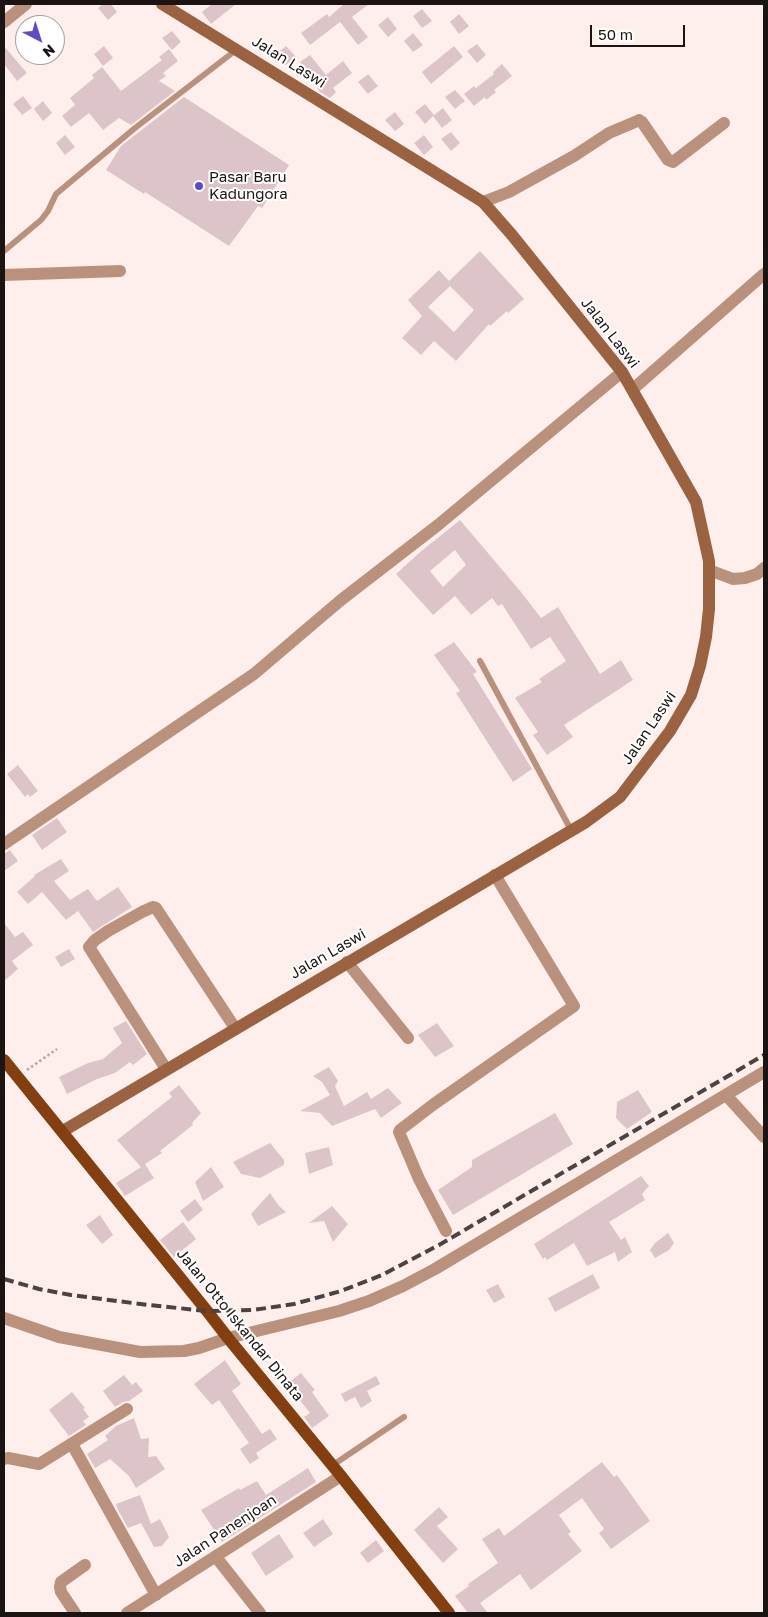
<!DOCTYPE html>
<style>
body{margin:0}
#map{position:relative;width:768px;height:1617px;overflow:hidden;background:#feefed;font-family:"Golos Text",sans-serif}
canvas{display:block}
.frame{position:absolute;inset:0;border:5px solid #1c1412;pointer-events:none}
.north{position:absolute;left:15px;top:15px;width:50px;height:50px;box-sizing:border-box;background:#fff;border:1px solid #a4a1a0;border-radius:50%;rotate:140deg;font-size:14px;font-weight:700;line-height:20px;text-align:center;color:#1c1412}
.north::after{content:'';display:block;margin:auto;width:18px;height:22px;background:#5c4dc6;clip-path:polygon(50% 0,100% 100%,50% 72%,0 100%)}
.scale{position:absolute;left:590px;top:25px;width:95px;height:22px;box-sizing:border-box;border:2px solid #1c1412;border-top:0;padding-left:6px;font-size:15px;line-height:18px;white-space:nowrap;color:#1c1412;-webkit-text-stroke:4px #fff;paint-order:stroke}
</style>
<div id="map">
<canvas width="768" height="1617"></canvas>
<div class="frame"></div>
<div class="north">N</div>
<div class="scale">50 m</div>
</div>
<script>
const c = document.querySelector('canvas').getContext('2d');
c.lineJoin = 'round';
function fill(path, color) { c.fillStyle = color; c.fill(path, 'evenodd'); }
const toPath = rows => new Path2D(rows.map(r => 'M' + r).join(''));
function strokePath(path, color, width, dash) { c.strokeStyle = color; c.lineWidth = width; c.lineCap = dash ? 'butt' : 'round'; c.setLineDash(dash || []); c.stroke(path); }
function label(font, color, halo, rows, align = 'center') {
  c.font = font + ' "Golos Text",sans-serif'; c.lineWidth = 4; c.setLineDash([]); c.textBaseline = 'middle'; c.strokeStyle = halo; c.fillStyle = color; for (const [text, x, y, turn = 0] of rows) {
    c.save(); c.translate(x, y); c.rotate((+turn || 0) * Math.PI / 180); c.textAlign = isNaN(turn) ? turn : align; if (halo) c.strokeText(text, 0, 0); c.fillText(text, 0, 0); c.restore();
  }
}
fill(toPath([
 [103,4,111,4,117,12,108,20,98,8],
 [212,4,236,4,211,24,202,12],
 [344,4,369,4,352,17,368,37,358,45,340,22,310,45,301,33,327,14,329,17],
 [422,9,432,21,422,28,413,16],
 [459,14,469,26,459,34,450,22],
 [388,17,397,29,388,37,378,25],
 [172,31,181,42,172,50,162,38],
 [413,33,423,45,413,52,404,41],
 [477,44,486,55,477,63,467,51],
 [4,46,27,73,17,81,4,64],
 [104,46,113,58,103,66,94,54],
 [286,46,296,57,286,65,276,54],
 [454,46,463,57,431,84,422,72],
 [169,49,178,61,163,73,166,76,159,81,175,91,131,125,119,118,103,130,89,113,71,127,62,116,75,105,70,98,94,78,92,75,102,67,121,91,162,60,159,57],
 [310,55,326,75,343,61,352,73,333,88,336,92,330,98,320,92,317,88,320,86,300,62],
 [502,64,512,76,494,90,496,92,486,100,485,97,474,106,464,94,474,86,476,88,494,74,493,72],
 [368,74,378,86,368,94,358,82],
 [455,90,465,101,455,109,445,97],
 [23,96,32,108,22,115,13,104],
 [184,97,289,165,262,208,258,206,229,246,145,192,144,194,106,170,121,146],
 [43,101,52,113,43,121,34,109],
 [425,104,434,115,443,108,452,120,442,128,433,116,425,124,415,112],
 [395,112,404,124,395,131,385,120],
 [451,132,460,143,451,151,441,139],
 [65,135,75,147,65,155,56,143],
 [424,135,433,147,424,155,414,143],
 [480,251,524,299,508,313,507,311,490,326,489,324,456,361,434,341,421,355,402,338,422,316,408,300,439,270,449,281],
 [450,286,474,310,454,332,428,307],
 [460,520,521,592,541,618,558,607,600,674,621,660,633,680,564,725,573,737,547,755,533,735,538,732,515,698,542,682,539,679,566,661,550,637,531,649,502,604,498,606,492,598,471,615,455,596,433,615,396,574,419,553],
 [455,550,466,565,443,587,430,571],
 [454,642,477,672,473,674,532,769,513,782,456,693,460,691,434,655],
 [18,765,38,791,30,797,28,794,25,797,7,774],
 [57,818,67,832,42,850,32,835],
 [10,850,18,861,4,871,4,854],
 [61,859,69,871,54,881,70,900,88,889,97,901,118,887,132,907,93,932,78,911,66,920,42,892,28,904,17,892,35,876,34,875],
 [4,923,15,937,23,932,33,945,12,961,18,969,4,981],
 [69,949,75,959,61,967,55,957],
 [126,1021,147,1054,133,1065,130,1062,115,1073,97,1079,67,1094,59,1077,88,1063,103,1059,122,1043,113,1028],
 [437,1023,454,1046,435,1057,418,1035],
 [329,1067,338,1081,335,1086,344,1106,367,1092,371,1099,388,1088,402,1103,381,1118,375,1109,332,1126,320,1113,300,1111,330,1095,322,1082,313,1076],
 [179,1085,201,1113,192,1123,193,1125,160,1151,162,1153,145,1164,154,1178,125,1196,116,1183,141,1167,117,1140,172,1097,169,1093],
 [638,1090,652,1112,627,1129,616,1118,617,1102],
 [555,1113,573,1144,453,1215,438,1190,472,1167,472,1160],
 [270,1143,284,1160,284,1165,260,1178,241,1174,233,1162],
 [329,1147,333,1165,309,1174,305,1153],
 [211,1167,224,1187,203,1201,195,1182],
 [641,1176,649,1186,642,1194,645,1200,609,1222,621,1240,625,1237,632,1252,618,1262,615,1252,587,1266,574,1243,547,1260,545,1257,543,1259,534,1244],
 [270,1193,279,1206,286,1212,258,1226,251,1214],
 [195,1199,203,1210,188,1222,180,1211],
 [332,1206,348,1224,333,1242,324,1221,309,1223],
 [100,1215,113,1235,102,1244,86,1225],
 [183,1222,196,1239,174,1257,160,1240],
 [668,1233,674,1243,669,1250,655,1258,650,1250,655,1243],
 [593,1274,600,1288,555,1312,548,1298],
 [498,1284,505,1297,494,1303,486,1290],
 [225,1360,241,1384,232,1391,262,1434,270,1429,277,1439,256,1453,259,1458,250,1464,240,1449,249,1443,219,1400,212,1405,194,1384],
 [301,1373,315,1390,312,1392,329,1416,312,1428,304,1417,310,1413,287,1384],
 [124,1375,132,1385,136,1382,143,1391,129,1401,123,1402,115,1407,103,1391],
 [376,1376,380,1384,367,1391,372,1401,361,1408,355,1397,345,1402,341,1394],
 [72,1392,85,1408,83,1409,89,1417,83,1421,86,1425,69,1436,49,1410],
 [134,1418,141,1439,149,1438,148,1457,156,1456,165,1469,136,1488,129,1476,110,1459,95,1468,87,1454,108,1440,105,1436,116,1426],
 [602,1462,614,1477,617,1475,650,1521,611,1549,599,1533,604,1529,582,1498,559,1515,571,1532,568,1534,582,1551,531,1590,520,1574,480,1603,488,1613,468,1613,455,1596,469,1586,468,1584,498,1563,482,1539,499,1528,504,1536],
 [308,1468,316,1482,222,1542,201,1510,239,1488,240,1490,257,1481,266,1495],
 [140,1495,151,1524,160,1519,169,1537,162,1546,154,1547,141,1523,128,1528,118,1510,116,1504],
 [439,1507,448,1517,437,1526,458,1549,443,1563,414,1530],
 [323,1519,333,1534,314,1547,303,1533],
 [279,1534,294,1557,266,1576,251,1553],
 [376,1540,384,1551,368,1563,360,1553]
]), '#ddc4c8');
strokePath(toPath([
 [27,1070,57,1049]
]), '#b4a7a5', 2.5, [2.5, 2.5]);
strokePath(toPath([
 [4,251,41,220,48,211,56,194,135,128,236,50],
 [480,661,571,830],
 [333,1465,404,1417]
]), '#ba917c', 6);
strokePath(toPath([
 [4,22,26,4],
 [483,202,509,192,574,156,609,133,635,122,639,120,642,122,668,160,673,162,724,123],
 [4,275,120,271],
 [633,389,764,274],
 [709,570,733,579,745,578,757,574,764,568],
 [4,844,254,674,341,600,438,525,622,372],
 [347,962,408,1038],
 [166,1069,89,947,95,940,108,931,142,912,153,907,156,908,235,1028],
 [726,1095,764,1137],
 [446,1231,419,1179,399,1132,400,1130,434,1104,574,1006,495,875],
 [4,1318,59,1337,140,1352,184,1351,199,1348,228,1338,339,1311,369,1301,403,1286,435,1269,764,1072],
 [72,1444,156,1595],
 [4,1459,8,1458,39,1464,127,1409],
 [216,1557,260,1613],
 [75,1613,61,1592,60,1587,61,1582,85,1565],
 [127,1613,341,1476]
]), '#ba917c', 12);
strokePath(toPath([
 [63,1131,586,822,620,797,670,731,691,695,700,666,706,637,709,609,709,561,696,502,622,372,512,235,483,202,162,4]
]), '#9b6241', 12);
strokePath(toPath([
 [4,1060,207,1311,228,1338,341,1476,449,1613]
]), '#833f0f', 12);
strokePath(toPath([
 [4,1279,39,1289,71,1295,148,1305,207,1311,253,1310,294,1304,341,1291,382,1275,439,1245,764,1055]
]), '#4c4240', 4, [10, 5]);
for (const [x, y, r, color] of [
 [199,186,5,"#5c4dc6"]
]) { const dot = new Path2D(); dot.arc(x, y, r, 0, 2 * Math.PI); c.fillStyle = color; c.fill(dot); strokePath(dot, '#fff', 2); }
label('15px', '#1c1412', '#fff', [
 ["Jalan Laswi",289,62,32],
 ["Jalan Laswi",610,333,52],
 ["Jalan Laswi",649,728,-56],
 ["Jalan Laswi",328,954,-30],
 ["Jalan Otto Iskandar Dinata",240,1325,51],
 ["Jalan Panenjoan",225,1531,-33]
]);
label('15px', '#1c1412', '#fff', [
 ["Pasar Baru",209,177],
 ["Kadungora",209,194]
], 'left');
</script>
